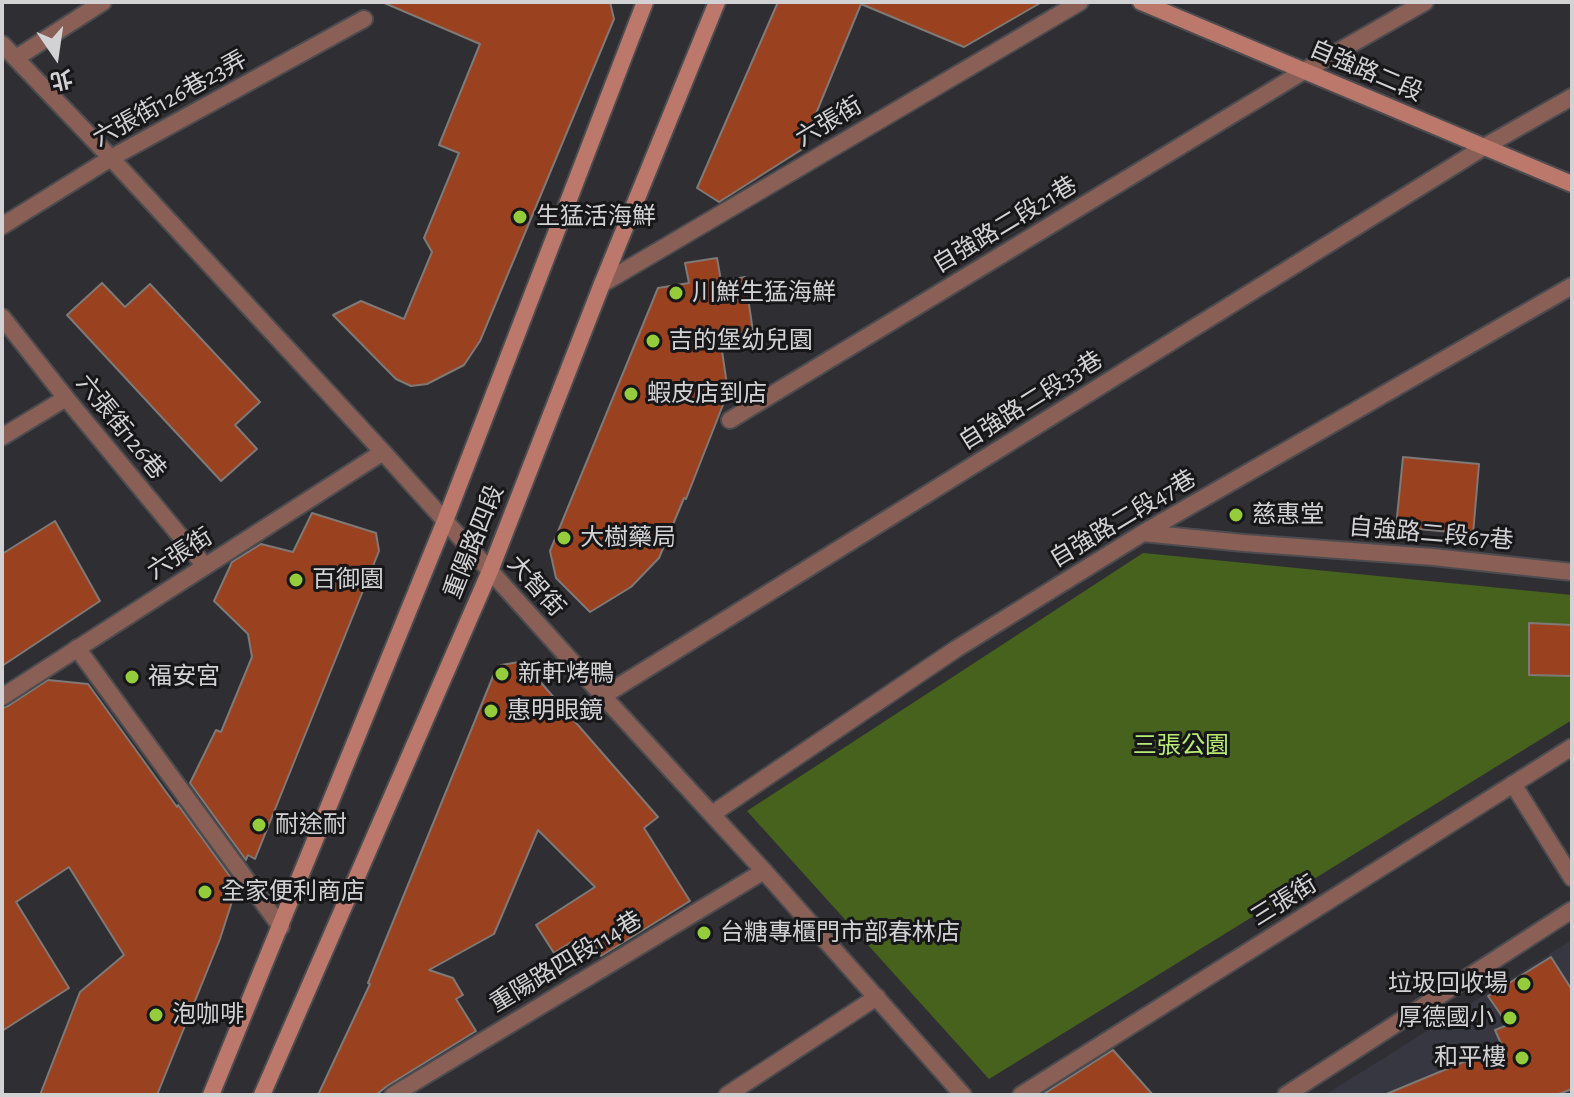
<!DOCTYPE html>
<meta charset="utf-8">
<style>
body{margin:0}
#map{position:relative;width:1574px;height:1097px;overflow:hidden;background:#2f2f33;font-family:"Alegreya Sans","Noto Sans TC",sans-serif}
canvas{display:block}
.frame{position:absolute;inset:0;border:4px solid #d2d2d5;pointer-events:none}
.north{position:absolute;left:16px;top:16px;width:80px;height:80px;-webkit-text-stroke:6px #171719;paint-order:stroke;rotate:167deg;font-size:22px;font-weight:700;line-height:32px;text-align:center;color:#d2d2d5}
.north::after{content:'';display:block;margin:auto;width:28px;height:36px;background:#d2d2d5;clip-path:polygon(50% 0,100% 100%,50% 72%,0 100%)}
</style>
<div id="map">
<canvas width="1574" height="1097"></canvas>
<div class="frame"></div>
<div class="north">北</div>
</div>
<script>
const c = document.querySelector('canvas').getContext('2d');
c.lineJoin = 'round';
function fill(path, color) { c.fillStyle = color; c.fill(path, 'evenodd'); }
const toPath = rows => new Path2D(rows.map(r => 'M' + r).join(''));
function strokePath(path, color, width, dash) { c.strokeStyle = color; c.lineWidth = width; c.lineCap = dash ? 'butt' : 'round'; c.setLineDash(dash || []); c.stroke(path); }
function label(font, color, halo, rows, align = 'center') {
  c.font = font + ' "Alegreya Sans","Noto Sans TC",sans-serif'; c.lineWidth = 6; c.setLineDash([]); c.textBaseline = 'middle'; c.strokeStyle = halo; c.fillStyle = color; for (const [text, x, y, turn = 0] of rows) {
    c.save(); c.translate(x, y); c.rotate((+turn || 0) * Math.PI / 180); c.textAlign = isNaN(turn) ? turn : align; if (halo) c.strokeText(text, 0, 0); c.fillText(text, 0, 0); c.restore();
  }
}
fill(toPath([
 [1572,940,1572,1095,1325,1095]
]), '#373741');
fill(toPath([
 [1143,553,1572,595,1572,720,989,1079,747,811]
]), '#47621d');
const building = toPath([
 [382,2,610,2,614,19,480,341,464,365,427,384,411,386,396,379,333,315,361,301,404,319,432,252,424,238,459,153,439,145,480,44,382,2],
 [778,2,1042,2,964,47,861,4,801,150,719,202,697,188,778,2],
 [717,258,721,281,745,277,753,332,720,337,728,392,686,499,684,498,659,558,631,587,590,612,556,578,550,551,658,288,689,283,685,263,717,258],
 [102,283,125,307,150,284,260,402,235,425,257,449,221,481,67,315,102,283],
 [1403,457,1479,464,1473,534,1396,527,1403,457],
 [312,513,376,533,379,551,255,859,248,855,246,860,190,783,216,730,221,732,252,657,248,634,214,601,232,562,261,544,293,552,312,513],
 [55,521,100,601,2,666,2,554,55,521],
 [1529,623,1572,625,1572,676,1529,675,1529,623],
 [519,662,530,670,658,817,644,828,690,901,601,956,591,940,584,946,578,938,554,953,536,925,595,887,538,830,494,934,429,970,453,978,463,995,456,999,476,1031,387,1086,376,1095,318,1095,370,984,368,983,496,669,501,665,519,662],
 [48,680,88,684,177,807,178,805,237,886,220,939,157,1095,40,1095,80,992,124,955,69,867,16,902,69,988,2,1031,2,708,8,706,48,680],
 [1551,957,1572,990,1572,1089,1556,1095,1384,1095,1502,1046,1495,1030,1508,1025,1488,996,1551,957],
 [1113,1050,1153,1095,1042,1095,1113,1050]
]);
fill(building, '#9a4120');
strokePath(building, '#7f7977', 2);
const lane = toPath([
 [16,58,103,2],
 [2,226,111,158,364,19],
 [2,317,66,398,205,566],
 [730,420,1304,71,1425,2],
 [2,437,66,398],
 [1143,533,1244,543,1433,557,1572,572],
 [77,648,281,927],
 [603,696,1484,147,1572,97],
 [1513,784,1572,878],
 [712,814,956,649,1143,533,1572,286],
 [393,1095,764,871],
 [727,1095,877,997],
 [1286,1095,1572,910]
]);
const street = toPath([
 [2,44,111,158,383,452,603,696,764,871,963,1095],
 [602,284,1080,2],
 [2,697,383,452],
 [1021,1095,1572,747]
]);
const secondary = toPath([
 [1141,2,1572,184],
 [211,1095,445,521,645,2],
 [262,1095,490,571,602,284,717,2]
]);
strokePath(lane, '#4c4c50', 20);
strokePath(street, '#4c4c50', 20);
strokePath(secondary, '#4c4c50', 20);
strokePath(lane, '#8a5f56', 16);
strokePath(street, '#8a5f56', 16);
strokePath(secondary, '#bc796b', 16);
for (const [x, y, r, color] of [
 [520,217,8,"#94cc3c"],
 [676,293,8,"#94cc3c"],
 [653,341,8,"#94cc3c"],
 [631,394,8,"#94cc3c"],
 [1236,515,8,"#94cc3c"],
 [564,538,8,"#94cc3c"],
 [296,580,8,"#94cc3c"],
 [502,674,8,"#94cc3c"],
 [132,677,8,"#94cc3c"],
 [491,711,8,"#94cc3c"],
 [259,825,8,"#94cc3c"],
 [205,892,8,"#94cc3c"],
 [704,933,8,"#94cc3c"],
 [1524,984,8,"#94cc3c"],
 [156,1015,8,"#94cc3c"],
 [1510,1018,8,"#94cc3c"],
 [1522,1058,8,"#94cc3c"]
]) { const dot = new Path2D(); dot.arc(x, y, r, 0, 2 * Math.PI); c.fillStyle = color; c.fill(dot); strokePath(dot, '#171719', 3); }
label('24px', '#d2d2d5', '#171719', [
 ["自強路二段",1366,71,23],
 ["六張街126巷23弄",170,99,-29],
 ["六張街",829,122,-31],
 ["自強路二段21巷",1005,225,-31],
 ["自強路二段33巷",1031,401,-32],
 ["六張街126巷",121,427,51],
 ["自強路二段47巷",1123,519,-31],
 ["自強路二段67巷",1431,534,5],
 ["重陽路四段",474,542,-68],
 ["六張街",180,554,-33],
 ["大智街",536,586,48],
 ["三張街",1284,901,-32],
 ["重陽路四段114巷",566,962,-31]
]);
label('24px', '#d2d2d5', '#171719', [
 ["生猛活海鮮",536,217],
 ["川鮮生猛海鮮",692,293],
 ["吉的堡幼兒園",669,341],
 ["蝦皮店到店",647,394],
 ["慈惠堂",1252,515],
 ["大樹藥局",580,538],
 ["百御園",312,580],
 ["新軒烤鴨",518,674],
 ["福安宮",148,677],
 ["惠明眼鏡",507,711],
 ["耐途耐",275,825],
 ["全家便利商店",221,892],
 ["台糖專櫃門市部春林店",720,933],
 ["垃圾回收場",1508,984,"right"],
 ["泡咖啡",172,1015],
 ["厚德國小",1494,1018,"right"],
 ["和平樓",1506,1058,"right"]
], 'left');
label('24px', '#b8eb74', '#171719', [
 ["三張公園",1181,746]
]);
</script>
